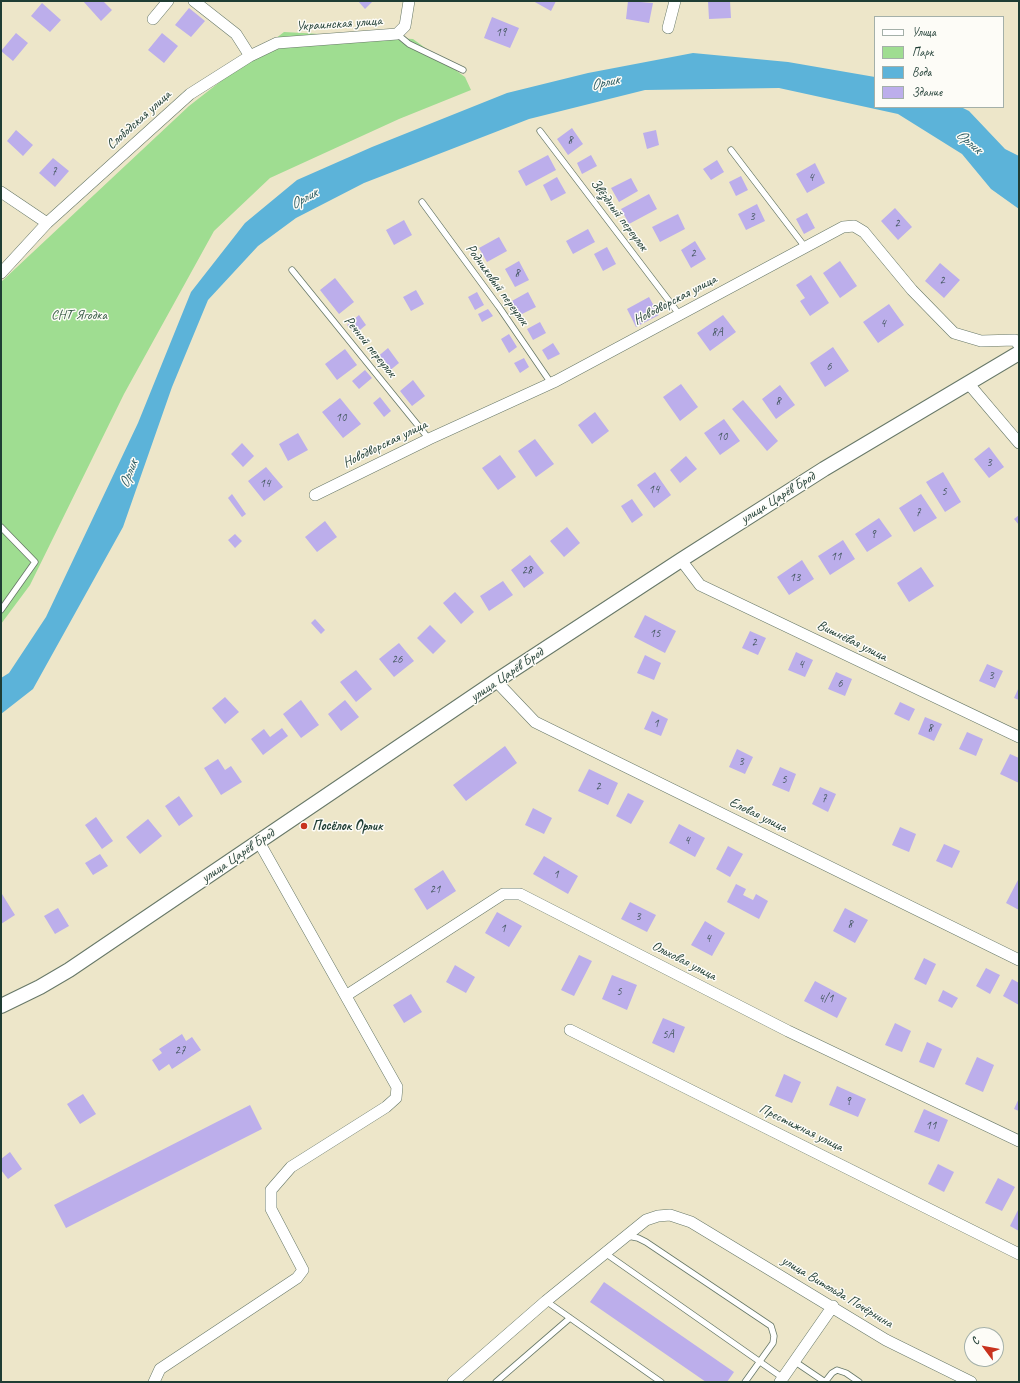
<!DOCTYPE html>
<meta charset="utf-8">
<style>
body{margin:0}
#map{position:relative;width:1020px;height:1383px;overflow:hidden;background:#ede6c9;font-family:Caveat,sans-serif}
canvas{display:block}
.frame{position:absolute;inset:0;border:2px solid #1f3d34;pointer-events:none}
.legend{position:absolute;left:874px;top:16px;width:130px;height:92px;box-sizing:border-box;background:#fdfcf7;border:1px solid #a4b0a9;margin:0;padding:5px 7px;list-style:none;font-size:12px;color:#1f3d34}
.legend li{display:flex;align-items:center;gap:8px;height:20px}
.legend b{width:20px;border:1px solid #a4b0a9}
.north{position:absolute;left:964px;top:1327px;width:40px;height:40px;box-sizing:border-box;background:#fdfcf7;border:1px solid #a4b0a9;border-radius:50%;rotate:302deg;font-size:11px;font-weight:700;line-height:16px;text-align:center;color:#1f3d34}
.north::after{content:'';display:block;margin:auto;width:14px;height:18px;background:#c8321e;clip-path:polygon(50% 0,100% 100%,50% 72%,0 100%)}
</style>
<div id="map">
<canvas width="1020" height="1383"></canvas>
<div class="frame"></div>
<ul class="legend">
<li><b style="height:5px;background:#fff"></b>Улица</li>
<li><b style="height:11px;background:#9fdd91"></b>Парк</li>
<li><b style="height:11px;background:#5cb3d9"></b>Вода</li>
<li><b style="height:11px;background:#bcaeeb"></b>Здание</li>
</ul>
<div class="north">С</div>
</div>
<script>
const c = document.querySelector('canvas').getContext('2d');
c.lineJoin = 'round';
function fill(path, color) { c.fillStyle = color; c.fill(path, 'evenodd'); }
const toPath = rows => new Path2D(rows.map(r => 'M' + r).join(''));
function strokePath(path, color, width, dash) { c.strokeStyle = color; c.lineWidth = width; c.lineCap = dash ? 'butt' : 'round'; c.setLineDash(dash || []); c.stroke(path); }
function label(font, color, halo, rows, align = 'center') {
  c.font = font + ' Caveat,sans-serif'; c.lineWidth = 3; c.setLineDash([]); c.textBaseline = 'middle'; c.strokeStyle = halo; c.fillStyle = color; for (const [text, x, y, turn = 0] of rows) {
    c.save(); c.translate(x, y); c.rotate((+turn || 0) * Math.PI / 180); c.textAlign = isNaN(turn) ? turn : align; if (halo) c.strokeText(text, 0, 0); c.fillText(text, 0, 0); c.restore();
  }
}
fill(toPath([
 [284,32,413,39,465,77,471,90,399,119,270,178,214,231,124,394,30,585,1,624,1,282,189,106]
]), '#9fdd91');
fill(toPath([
 [693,53,788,62,875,77,875,107,961,107,969,111,1005,149,1019,156,1019,209,991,189,962,154,898,114,779,88,645,90,529,119,364,183,296,218,258,246,208,300,172,387,123,527,33,689,1,714,1,678,9,673,46,617,138,423,191,292,245,223,297,180,372,147,507,93,588,73]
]), '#5cb3d9');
fill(toPath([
 [83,1,103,1,112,10,101,21],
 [358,1,373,1,365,9],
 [533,1,556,1,551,11],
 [628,1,653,3,649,23,626,19],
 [708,1,730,1,731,18,709,19],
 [42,3,61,20,50,32,31,16],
 [189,8,205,21,191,37,175,25],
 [492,17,519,28,510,48,484,38],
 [16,33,28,43,13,61,1,51],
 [162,33,178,46,164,63,148,50],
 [572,128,583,144,568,155,557,139],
 [16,130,33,145,23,156,7,141],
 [656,130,659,145,647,149,643,133],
 [548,155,556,170,526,186,518,171],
 [591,155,597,166,582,174,577,163],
 [53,158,69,171,55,187,39,173],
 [717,160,724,172,711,180,703,169],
 [815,163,825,183,807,193,796,174],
 [741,176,748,190,736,196,729,182],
 [557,177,566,193,551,201,543,185],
 [631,178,638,191,619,202,611,188],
 [649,194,657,209,629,224,621,209],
 [757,204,765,221,746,230,738,214],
 [895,208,912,227,898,240,881,221],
 [807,213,815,228,804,234,796,219],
 [678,214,685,229,660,242,652,227],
 [404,220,412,235,394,245,386,230],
 [588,229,595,242,573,254,566,241],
 [499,237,507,251,487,262,479,248],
 [695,241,706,259,691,268,681,250],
 [607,247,616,264,603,271,594,254],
 [519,261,529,280,515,287,505,269],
 [840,261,857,286,840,298,823,273],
 [940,263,960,280,944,298,925,281],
 [811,275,829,303,810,316,800,301,805,298,796,285],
 [335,278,354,302,339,314,320,290],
 [416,290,424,304,411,311,403,297],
 [477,292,484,305,475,310,468,297],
 [528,292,536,307,518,316,510,302],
 [649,297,659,315,636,327,627,309],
 [889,304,904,325,878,343,863,322],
 [488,309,493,316,482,322,478,314],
 [359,315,366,325,355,334,347,325],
 [723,315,736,332,710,351,697,333],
 [540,322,546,333,533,340,527,329],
 [509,334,517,347,509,353,501,339],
 [553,343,560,354,548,360,542,350],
 [833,347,849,371,825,387,810,363],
 [388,348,399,363,388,372,376,358],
 [345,349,357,365,337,380,325,364],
 [524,358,529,367,520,373,514,363],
 [365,370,372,378,359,389,352,381],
 [413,380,425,396,412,406,400,391],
 [681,384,698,407,680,421,663,397],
 [780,385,795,405,776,419,762,399],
 [380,397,391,411,384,417,373,403],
 [340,398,361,424,343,438,322,412],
 [743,400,778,441,767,451,732,409],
 [595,412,609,431,592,444,578,425],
 [724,419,740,441,720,455,704,433],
 [298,433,308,450,288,461,279,444],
 [535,439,554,464,536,477,518,451],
 [242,443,254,456,243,467,231,454],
 [989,447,1004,467,989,478,974,459],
 [500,455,516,477,498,490,482,468],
 [686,456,697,469,680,483,670,470],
 [266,467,283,487,264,501,248,481],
 [655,472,671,495,654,508,637,485],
 [943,472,961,502,945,512,926,482],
 [232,494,246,514,242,517,228,498],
 [921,494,937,518,914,532,899,508],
 [632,499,643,515,632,523,621,506],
 [1019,515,1019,525,1014,519],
 [879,518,892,536,867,552,855,534],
 [325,521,337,537,317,552,305,537],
 [567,527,580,543,564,557,550,541],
 [235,534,242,541,235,548,228,540],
 [843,540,855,559,830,575,818,556],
 [530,555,544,573,524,588,511,570],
 [802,560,814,579,789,595,777,577],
 [921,567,934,586,909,602,897,583],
 [503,581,513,595,489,611,480,596],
 [455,592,474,612,461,624,443,603],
 [645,615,676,631,665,653,634,637],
 [315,619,325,630,321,634,311,623],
 [430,625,446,641,433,654,417,638],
 [750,631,766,638,758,655,742,648],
 [399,643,414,661,394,677,379,659],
 [796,652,813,660,805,677,788,670],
 [645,655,661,663,654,680,637,673],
 [987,664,1003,671,995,688,979,681],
 [356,670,372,689,356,702,340,682],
 [836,672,852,679,845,696,828,689],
 [1019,687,1019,700,1014,698],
 [225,697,239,712,225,724,212,708],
 [301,700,319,725,301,738,283,714],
 [345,700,359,717,341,731,328,714],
 [900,702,915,709,909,721,894,714],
 [652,711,668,719,661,736,644,729],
 [925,717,942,724,934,741,918,734],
 [282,728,288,736,263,755,251,739,264,729,270,737],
 [967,732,983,739,976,756,959,749],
 [505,746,517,763,466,801,453,785],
 [737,749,753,757,745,774,729,767],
 [1010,754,1019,758,1019,783,1000,774],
 [218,759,225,770,231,766,242,782,221,795,204,768],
 [780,767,796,774,789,792,772,785],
 [589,769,618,783,608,805,578,791],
 [820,787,836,794,828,812,812,804],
 [628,793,644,801,631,824,616,816],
 [179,796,193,816,179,826,165,806],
 [533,808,552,818,544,834,525,825],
 [96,817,113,841,102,849,85,825],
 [148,819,162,836,140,854,126,837],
 [679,824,705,838,695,857,669,843],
 [900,827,916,834,909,852,892,845],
 [944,844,960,851,952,868,936,861],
 [728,846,743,854,730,877,716,869],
 [100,854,108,866,93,875,85,863],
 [544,856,578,876,568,894,533,874],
 [443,870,456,891,427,910,414,889],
 [1019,878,1019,910,1006,903],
 [736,884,746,889,743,895,753,900,756,894,768,901,759,919,727,902],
 [2,894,15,915,1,924,1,895],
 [630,902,656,915,647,932,621,919],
 [58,908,69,926,55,934,44,916],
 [845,908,868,920,855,943,833,931],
 [497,912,522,926,509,947,485,933],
 [705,921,725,933,712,956,691,945],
 [579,955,592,961,574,996,561,990],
 [924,958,936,964,926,985,914,979],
 [455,965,475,977,466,993,446,982],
 [986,968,1000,975,990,994,976,986],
 [612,975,637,985,627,1010,602,999],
 [1012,979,1019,983,1019,1005,1003,996],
 [815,981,847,998,837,1018,804,1001],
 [943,990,958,998,952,1008,938,1001],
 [411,994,422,1012,404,1023,393,1005],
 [663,1018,685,1027,674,1053,652,1043],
 [895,1023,911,1031,902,1052,885,1045],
 [182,1034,186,1041,192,1037,201,1050,172,1069,169,1064,159,1071,152,1060,162,1053,159,1049],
 [927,1042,942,1049,934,1068,919,1062],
 [977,1057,994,1065,983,1092,965,1084],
 [784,1074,801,1082,792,1103,775,1096],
 [837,1086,866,1099,858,1117,829,1105],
 [83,1094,96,1114,80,1124,67,1104],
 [1019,1098,1019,1111,1014,1109],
 [250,1105,262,1129,66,1228,54,1205],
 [924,1109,948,1120,939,1142,914,1132],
 [10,1152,22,1169,8,1179,1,1170,1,1159],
 [938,1164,954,1172,944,1192,928,1184],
 [998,1178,1015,1187,1002,1211,985,1203],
 [1019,1208,1019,1231,1010,1226],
 [604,1282,734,1372,727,1382,706,1382,590,1302]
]), '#bcaeeb');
const service = toPath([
 [397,34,409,44,463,70],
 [540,131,679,314],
 [731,150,805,247],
 [422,202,499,307,551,383],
 [292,270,429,439],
 [1,527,35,562,1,610],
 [628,1236,638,1238,646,1242,771,1326,774,1336,773,1343,745,1382],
 [605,1253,783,1378],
 [546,1301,661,1382],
 [794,1361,825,1382],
 [496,1382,570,1318],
 [825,1382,832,1373,837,1370,846,1373,859,1382]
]);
const minor = toPath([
 [194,1,236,34,250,56],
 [153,19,168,1],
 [668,28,675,1],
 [1,192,47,223],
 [1,273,47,223,190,94,250,56,277,43,397,34,405,26,409,1],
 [968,383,1019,443],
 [315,495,429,439,556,381,843,227,854,226,864,232,912,290,954,333,981,341,1015,340,1019,345],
 [681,560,700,585,1019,737],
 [496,681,535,722,1019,960],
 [347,995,503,894,520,894,788,1031,1019,1141],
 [570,1030,1019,1254],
 [154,1382,160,1369,297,1278,303,1270,271,1209,271,1190,291,1167,386,1107,396,1098,397,1087,259,842],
 [453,1382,546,1301,646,1220,658,1216,670,1215,691,1222,886,1340,971,1382],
 [780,1382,833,1306]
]);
const tertiary = toPath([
 [1,1006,40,987,69,970,496,681,681,560,824,469,1019,353]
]);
strokePath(service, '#677868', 7);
strokePath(minor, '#677868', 12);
strokePath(tertiary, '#677868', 16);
strokePath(service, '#fff', 5.5);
strokePath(minor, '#fff', 11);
strokePath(tertiary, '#fff', 14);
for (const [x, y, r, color] of [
 [304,826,4,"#c8321e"]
]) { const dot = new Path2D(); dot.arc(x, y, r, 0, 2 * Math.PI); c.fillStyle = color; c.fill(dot); strokePath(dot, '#fdfcf7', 1.5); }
label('12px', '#465962', null, [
 ["19",501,33],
 ["8",570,141],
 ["7",54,172],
 ["4",811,178],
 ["3",752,217],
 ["2",897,224],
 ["2",693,254],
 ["8",517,274],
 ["2",942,281],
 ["4",883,324],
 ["8А",717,333],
 ["6",829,367],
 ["8",778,402],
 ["10",341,418],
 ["10",722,437],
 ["3",989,463],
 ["14",265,484],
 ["14",654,490],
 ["5",944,492],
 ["7",918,513],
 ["9",873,535],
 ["11",836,557],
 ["28",527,571],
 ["13",795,578],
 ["15",655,634],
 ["2",754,643],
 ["26",397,660],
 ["4",801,665],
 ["3",991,676],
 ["6",840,684],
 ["1",656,724],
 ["8",930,729],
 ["3",741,762],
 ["5",784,780],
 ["2",598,787],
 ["7",824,799],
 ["4",687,841],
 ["1",556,875],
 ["21",435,890],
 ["3",638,917],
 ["8",850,925],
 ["1",503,929],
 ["4",708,939],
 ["5",619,992],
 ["4/1",826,999],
 ["5А",668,1035],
 ["27",180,1051],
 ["9",848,1102],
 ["11",931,1126]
]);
label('14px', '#1f3d34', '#fdfcf7', [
 ["Украинская улица",339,24,-4],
 ["Слободская улица",139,120,-42],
 ["Звёздный переулок",619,215,53],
 ["Родниковый переулок",497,285,54],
 ["Новодворская улица",675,300,-28],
 ["Речной переулок",370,347,51],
 ["Новодворская улица",385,444,-26],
 ["улица Царёв Брод",778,498,-32],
 ["Вишнёвая улица",852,641,26],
 ["улица Царёв Брод",507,675,-34],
 ["Еловая улица",758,815,26],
 ["улица Царёв Брод",238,856,-34],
 ["Ольховая улица",684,961,27],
 ["Престижная улица",801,1128,26],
 ["улица Витольда Почёрнина",837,1292,31]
]);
label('14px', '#395d47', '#fdfcf7', [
 ["СНТ Ягодка",79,315]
]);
label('bold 14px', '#1f3d34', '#fdfcf7', [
 ["Посёлок Орлик",312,826]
], 'left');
label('italic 15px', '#316066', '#fdfcf7', [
 ["Орлик",605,83,-13],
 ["Орлик",969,142,40],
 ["Орлик",304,199,-29],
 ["Орлик",129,474,-69]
]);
</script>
